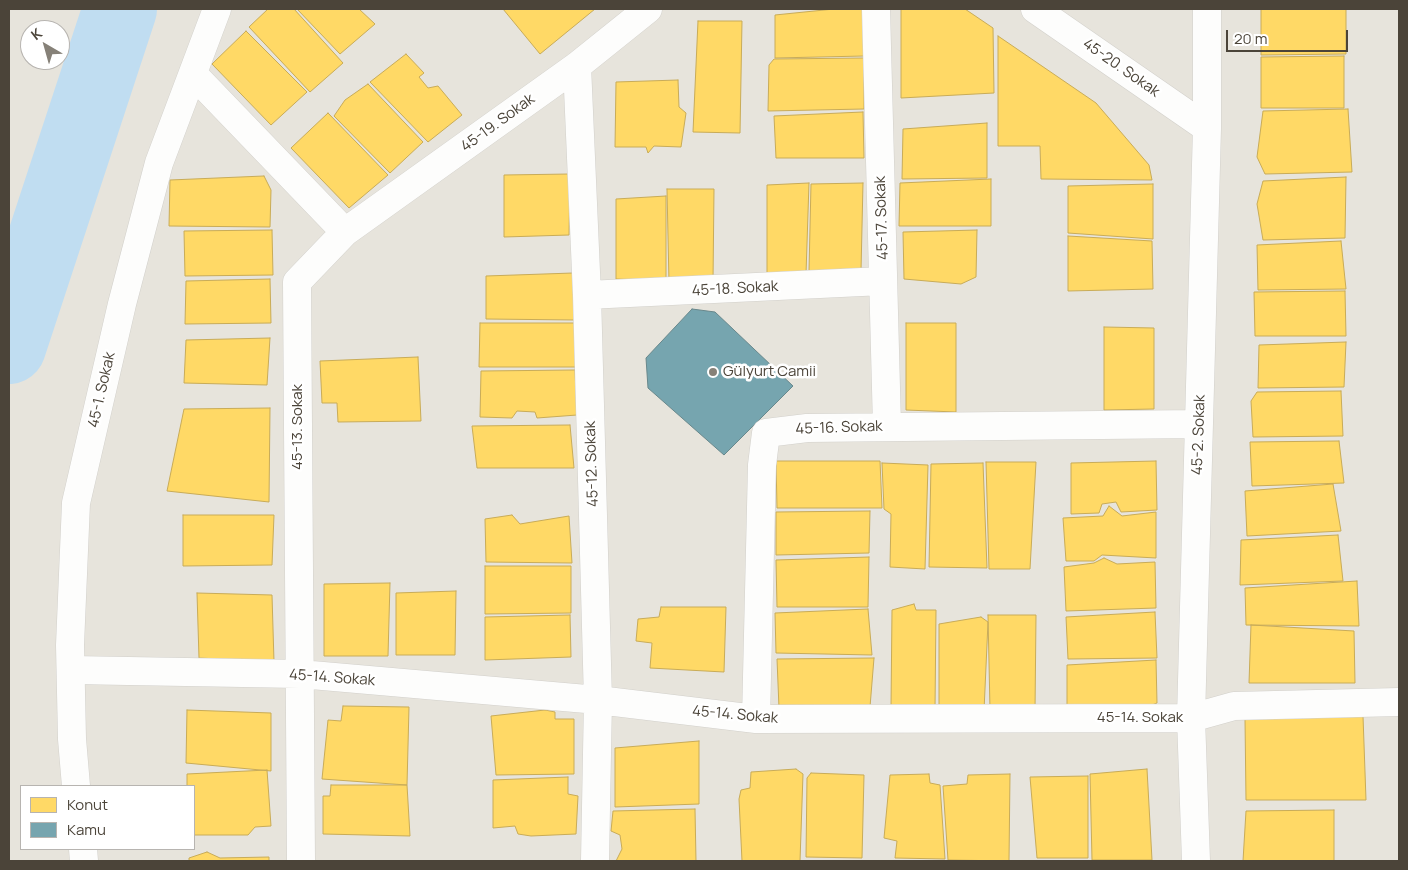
<!DOCTYPE html>
<meta charset="utf-8">
<style>
body{margin:0}
#map{position:relative;width:1408px;height:870px;overflow:hidden;background:#f4f2ee;font-family:Manrope,sans-serif}
canvas{display:block}
.frame{position:absolute;inset:0;border:10px solid #4b4439;pointer-events:none}
.legend{position:absolute;left:20px;top:785px;width:175px;height:65px;box-sizing:border-box;background:#fff;border:1px solid #b7b4b0;margin:0;padding:6px 9px;list-style:none;font-size:15px;color:#4b4439}
.legend li{display:flex;align-items:center;gap:10px;height:25px}
.legend b{width:25px;border:1px solid #b7b4b0}
.north{position:absolute;left:20px;top:20px;width:50px;height:50px;box-sizing:border-box;background:#fff;border:1px solid #b7b4b0;border-radius:50%;rotate:322deg;font-size:14px;font-weight:700;line-height:20px;text-align:center;color:#4b4439}
.north::after{content:'';display:block;margin:auto;width:18px;height:22px;background:#868178;clip-path:polygon(50% 0,100% 100%,50% 72%,0 100%)}
.scale{position:absolute;left:1226px;top:30px;width:122px;height:22px;box-sizing:border-box;border:2px solid #4b4439;border-top:0;padding-left:6px;font-size:15px;line-height:18px;white-space:nowrap;color:#4b4439;-webkit-text-stroke:4px #fff;paint-order:stroke}
</style>
<div id="map">
<canvas width="1408" height="870"></canvas>
<div class="frame"></div>
<ul class="legend">
<li><b style="height:14px;background:#ffd966"></b>Konut</li>
<li><b style="height:14px;background:#76a5af"></b>Kamu</li>
</ul>
<div class="north">K</div>
<div class="scale">20 m</div>
</div>
<script>
const c = document.querySelector('canvas').getContext('2d');
c.lineJoin = 'round';
function fill(path, color) { c.fillStyle = color; c.fill(path, 'evenodd'); }
const toPath = rows => new Path2D(rows.map(r => 'M' + r).join(''));
function strokePath(path, color, width, dash) { c.strokeStyle = color; c.lineWidth = width; c.lineCap = dash ? 'butt' : 'round'; c.setLineDash(dash || []); c.stroke(path); }
function label(font, color, halo, rows, align = 'center') {
  c.font = font + ' Manrope,sans-serif'; c.lineWidth = 5; c.setLineDash([]); c.textBaseline = 'middle'; c.strokeStyle = halo; c.fillStyle = color; for (const [text, x, y, turn = 0] of rows) {
    c.save(); c.translate(x, y); c.rotate((+turn || 0) * Math.PI / 180); c.textAlign = isNaN(turn) ? turn : align; if (halo) c.strokeText(text, 0, 0); c.fillText(text, 0, 0); c.restore();
  }
}
fill(toPath([
 [9,9,1399,9,1399,861,9,861],
 [30,30,60,30,60,60,30,60],
 [21,786,194,786,194,849,21,849]
]), '#e7e4dc');
const homes = toPath([
 [268,9,294,9,343,63,310,92,249,27,268,9],
 [297,9,359,9,375,24,340,54,297,9],
 [503,9,595,9,540,54,503,9],
 [834,9,866,9,864,56,775,58,775,15,834,9],
 [901,9,965,9,993,28,994,93,901,98,901,9],
 [1261,9,1346,9,1346,54,1261,55,1261,9],
 [698,21,742,21,740,133,693,132,698,21],
 [246,31,307,92,271,125,212,64,246,31],
 [998,36,1096,103,1149,165,1152,180,1041,179,1040,146,998,146,998,36],
 [406,54,424,73,419,77,428,88,438,86,462,115,428,142,370,82,406,54],
 [1344,56,1344,108,1261,108,1261,57,1344,56],
 [864,58,864,109,768,111,769,65,774,59,864,58],
 [678,80,679,107,686,113,681,147,654,146,648,153,646,147,615,147,616,82,678,80],
 [368,84,423,142,390,173,334,116,345,100,368,84],
 [1348,109,1352,172,1265,174,1257,157,1263,111,1348,109],
 [863,112,864,158,776,158,774,116,863,112],
 [328,113,388,175,349,208,291,148,328,113],
 [987,123,987,178,902,179,903,129,987,123],
 [570,174,569,235,504,237,504,175,570,174],
 [264,176,271,190,270,227,169,226,170,180,264,176],
 [1346,177,1345,238,1263,240,1257,204,1263,181,1346,177],
 [991,179,991,226,899,226,900,183,991,179],
 [809,183,806,274,767,274,767,185,809,183],
 [863,183,861,271,809,271,811,184,863,183],
 [1153,184,1153,239,1068,233,1068,186,1153,184],
 [667,189,714,189,713,281,669,283,667,189],
 [666,196,666,281,616,279,616,199,666,196],
 [272,230,273,275,185,276,184,231,272,230],
 [977,230,976,277,961,284,904,279,903,232,977,230],
 [1068,236,1152,241,1153,289,1068,291,1068,236],
 [1341,241,1346,289,1258,290,1257,245,1341,241],
 [573,273,576,320,486,319,486,276,573,273],
 [270,279,271,323,185,324,186,281,270,279],
 [1345,291,1346,336,1255,336,1254,292,1345,291],
 [480,323,578,323,578,367,479,367,480,323],
 [906,323,956,323,956,412,906,410,906,323],
 [1104,327,1154,328,1154,409,1104,410,1104,327],
 [270,338,267,385,184,383,186,340,270,338],
 [1346,342,1344,387,1258,388,1259,345,1346,342],
 [418,357,421,421,338,422,337,403,322,403,320,361,418,357],
 [575,370,577,415,537,418,535,412,517,411,512,418,480,417,481,371,575,370],
 [1341,391,1343,436,1253,437,1251,401,1257,392,1341,391],
 [270,408,269,502,167,491,184,409,270,408],
 [570,425,574,468,477,468,472,426,570,425],
 [1339,441,1344,483,1252,486,1250,442,1339,441],
 [776,461,880,461,882,508,777,508,776,461],
 [1156,461,1157,510,1121,512,1116,502,1102,504,1099,513,1071,514,1071,463,1156,461],
 [986,462,1036,462,1030,569,989,569,986,462],
 [882,463,928,465,925,569,890,567,891,514,884,509,882,463],
 [983,463,987,568,929,567,931,464,983,463],
 [1333,484,1341,531,1247,536,1245,491,1333,484],
 [1109,506,1122,516,1156,512,1156,558,1102,555,1094,561,1066,561,1063,518,1103,516,1109,506],
 [870,511,869,553,776,555,776,512,870,511],
 [183,515,274,515,272,565,183,566,183,515],
 [512,515,520,524,569,516,572,563,486,562,485,519,512,515],
 [1338,535,1343,581,1240,585,1241,540,1338,535],
 [869,557,868,607,777,607,776,560,869,557],
 [1104,558,1117,564,1155,562,1156,608,1066,611,1064,567,1094,563,1104,558],
 [485,566,571,566,571,613,485,614,485,566],
 [1357,581,1359,626,1246,625,1245,588,1357,581],
 [390,583,388,656,324,656,324,584,390,583],
 [456,591,455,655,396,655,396,593,456,591],
 [197,593,272,595,274,662,199,658,197,593],
 [914,604,916,610,936,610,935,709,891,707,892,610,914,604],
 [661,607,726,607,724,672,650,668,652,643,636,641,638,619,659,617,661,607],
 [868,609,872,655,776,653,775,613,868,609],
 [1155,612,1157,658,1068,659,1066,617,1155,612],
 [570,615,571,657,485,660,485,617,570,615],
 [988,615,1036,615,1035,711,990,710,988,615],
 [981,617,988,622,984,711,939,708,939,624,981,617],
 [1251,625,1354,631,1355,683,1249,683,1251,625],
 [874,658,870,707,779,708,777,659,874,658],
 [1156,660,1157,703,1142,709,1067,711,1067,665,1156,660],
 [343,706,409,707,407,785,322,779,328,720,341,721,343,706],
 [187,710,271,713,271,771,186,763,187,710],
 [545,710,555,712,555,719,574,719,574,774,496,775,491,716,545,710],
 [1363,716,1366,800,1246,800,1245,719,1363,716],
 [699,741,699,804,615,807,615,748,699,741],
 [796,769,803,774,800,861,742,861,739,799,741,790,750,788,751,772,796,769],
 [1147,769,1152,860,1092,860,1090,774,1147,769],
 [267,770,271,826,255,827,248,835,194,835,194,786,187,786,187,774,267,770],
 [811,773,864,775,862,858,806,857,807,778,811,773],
 [929,774,930,783,940,785,945,859,895,858,897,841,884,838,890,775,929,774],
 [1010,774,1009,861,948,860,943,786,967,784,968,775,1010,774],
 [1088,776,1088,858,1037,858,1030,777,1088,776],
 [568,777,568,794,578,796,576,834,531,836,518,834,515,826,493,828,493,780,568,777],
 [331,785,407,785,410,836,323,834,323,796,330,796,331,785],
 [695,809,696,861,616,861,622,849,620,835,611,831,613,811,695,809],
 [1334,810,1334,861,1243,861,1246,811,1334,810],
 [207,852,220,858,269,857,269,861,189,861,189,858,207,852]
]);
fill(homes, '#ffd966');
strokePath(homes, '#c9ac58', 1);
const public = toPath([
 [692,309,715,312,793,386,724,455,648,388,646,358,692,309]
]);
fill(public, '#76a5af');
strokePath(public, '#69888c', 1);
strokePath(toPath([
 [9,347,120,9]
]), '#c0ddf1', 74);
const street = toPath([
 [876,9,887,426],
 [1035,9,1207,128],
 [577,66,587,295,598,700,595,861],
 [193,74,345,232,297,282,301,861],
 [345,232,577,66,648,9],
 [587,295,883,281],
 [71,670,300,674,598,700,756,719,1191,718,1234,706,1399,702],
 [756,719,762,465,766,433,807,428,1199,424],
 [76,786,72,739,70,645,76,503,122,304,159,163,217,9],
 [83,849,84,861],
 [1196,861,1191,718,1207,128,1207,9]
]);
strokePath(street, '#d2d0cb', 29);
strokePath(street, '#fdfdfc', 28);
for (const [x, y, r, color] of [
 [713,372,5,"#868178"]
]) { const dot = new Path2D(); dot.arc(x, y, r, 0, 2 * Math.PI); c.fillStyle = color; c.fill(dot); strokePath(dot, '#fff', 2); }
label('15px', '#4b4439', '#fff', [
 ["45-20. Sokak",1121,68,35],
 ["45-19. Sokak",498,123,-36],
 ["45-17. Sokak",882,218,-92],
 ["45-18. Sokak",735,289,-3],
 ["45-1. Sokak",102,390,-77],
 ["45-13. Sokak",298,427,-90],
 ["45-16. Sokak",839,428,-2],
 ["45-2. Sokak",1199,435,-88],
 ["45-12. Sokak",592,464,-92],
 ["45-14. Sokak",332,678,4],
 ["45-14. Sokak",735,715,5],
 ["45-14. Sokak",1140,718]
]);
label('15px', '#4b4439', '#fff', [
 ["Gülyurt Camii",723,372]
], 'left');
</script>
